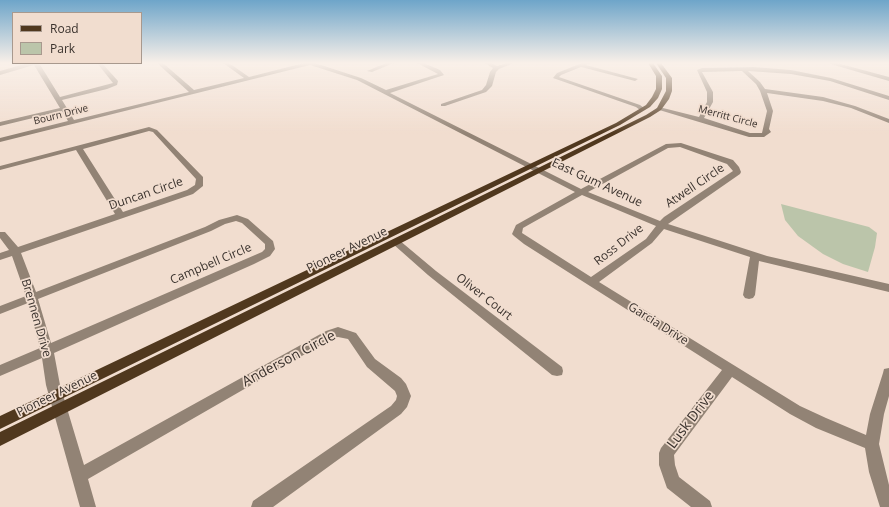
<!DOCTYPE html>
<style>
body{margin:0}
#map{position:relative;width:889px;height:507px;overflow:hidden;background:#f1ddcf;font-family:"Open Sans",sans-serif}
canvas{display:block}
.legend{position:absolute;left:12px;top:12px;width:130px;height:52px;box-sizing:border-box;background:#f1ddcf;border:1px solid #a8998e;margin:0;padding:5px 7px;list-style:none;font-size:12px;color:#3a322d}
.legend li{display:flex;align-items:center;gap:8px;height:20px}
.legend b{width:20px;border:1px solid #a8998e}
</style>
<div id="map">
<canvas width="889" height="507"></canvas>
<ul class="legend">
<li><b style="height:5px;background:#50381e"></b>Road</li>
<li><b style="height:11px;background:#bbc5aa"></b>Park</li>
</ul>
</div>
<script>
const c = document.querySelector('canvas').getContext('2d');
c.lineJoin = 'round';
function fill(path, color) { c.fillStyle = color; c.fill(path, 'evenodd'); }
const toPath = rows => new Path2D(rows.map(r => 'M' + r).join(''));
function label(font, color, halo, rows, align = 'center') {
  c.font = font + ' "Open Sans",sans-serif'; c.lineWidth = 3.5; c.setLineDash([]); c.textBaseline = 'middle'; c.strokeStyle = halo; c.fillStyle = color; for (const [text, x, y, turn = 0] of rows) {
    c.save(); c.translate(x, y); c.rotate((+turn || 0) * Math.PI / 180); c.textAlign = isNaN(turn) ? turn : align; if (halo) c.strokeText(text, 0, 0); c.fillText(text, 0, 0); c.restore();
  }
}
fill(toPath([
 [781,204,869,227,877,233,875,247,868,272,843,264,823,254,798,236,785,220]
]), '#bbc5aa');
fill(toPath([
 [28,63,39,63,60,97,113,83,97,63,102,63,118,81,117,85,107,89,62,100,74,120,189,92,157,63,163,63,194,90,244,78,223,63,229,63,249,77,304,63,315,63,361,78,386,90,438,74,417,63,424,63,440,70,444,75,390,93,581,189,666,144,681,143,733,160,739,167,741,172,740,174,668,224,767,256,889,284,889,292,759,261,755,295,753,298,749,299,745,298,743,295,750,257,664,229,652,243,599,282,800,406,826,418,866,435,870,414,883,373,884,369,889,368,889,396,884,414,879,444,889,485,889,507,880,507,869,472,865,448,816,428,790,414,732,377,674,455,675,465,679,477,710,501,712,507,691,507,667,488,659,465,659,453,661,448,722,370,524,244,514,236,512,234,516,225,575,192,357,80,310,65,0,142,0,138,68,121,62,111,0,126,0,122,60,108,34,65,0,75,0,71,28,63],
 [680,147,727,164,733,171,664,217,660,221,588,192,668,148,680,147],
 [582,195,656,226,646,239,591,277,522,233,523,228,530,224,582,195],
 [386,63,394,63,372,72,367,71,386,63],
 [484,63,491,63,497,66,506,63,514,63,499,69,496,72,492,86,486,92,445,106,441,106,441,104,482,90,486,85,490,72,493,68,484,63],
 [582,63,590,63,586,65,638,79,635,81,581,67,561,75,559,77,640,105,644,108,644,110,640,110,636,107,553,78,557,73,582,63],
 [827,63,837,63,889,77,889,81,827,63],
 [754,67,791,70,831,78,889,96,889,100,830,81,791,74,748,71,760,82,765,89,823,97,855,106,889,119,889,123,851,108,823,101,767,93,773,111,769,129,771,132,764,137,749,137,656,109,659,107,699,117,707,102,707,92,697,70,702,68,754,67],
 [742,71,756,84,760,91,767,111,762,133,750,133,704,118,713,102,713,92,702,72,742,71],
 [149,127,157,130,203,177,203,186,193,194,21,253,36,292,205,227,219,220,237,215,248,219,273,241,275,249,270,256,254,264,54,353,60,385,84,465,326,331,338,327,356,333,375,359,401,378,406,384,411,396,407,407,401,414,273,507,251,507,253,501,391,406,396,400,397,396,395,391,367,367,348,339,338,337,333,338,88,479,96,507,80,507,46,385,42,358,0,376,0,365,40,348,28,303,0,314,0,306,26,296,12,256,0,260,0,253,9,250,0,238,0,232,5,232,18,247,115,214,76,150,0,170,0,166,149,127],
 [149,131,153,132,196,179,195,185,187,190,123,212,83,149,149,131],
 [236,221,242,223,265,244,265,249,262,252,51,343,38,299,211,231,225,224,236,221],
 [396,239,399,240,436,271,562,367,563,371,562,375,557,376,552,375,428,275,393,244,391,242,393,240,396,239]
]), '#928375');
fill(toPath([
 [648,63,653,63,662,76,662,89,658,98,650,107,620,125,0,429,0,416,616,123,646,105,652,97,656,89,656,76,648,63],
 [656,63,661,63,672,78,672,91,669,99,661,110,650,117,0,446,0,432,646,115,657,108,666,91,666,78,656,63]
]), '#50381e');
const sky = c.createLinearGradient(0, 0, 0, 134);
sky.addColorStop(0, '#6ea5c9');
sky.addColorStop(0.47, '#f9f0e9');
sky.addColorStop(1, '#f9f0e900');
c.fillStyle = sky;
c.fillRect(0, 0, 889, 134);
label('10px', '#3a322d', '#f1ddcf', [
 ["Bourn Drive",61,115,-14],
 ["Merritt Circle",728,117,15]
]);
label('12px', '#3a322d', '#f1ddcf', [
 ["East Gum Avenue",597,183,25],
 ["Atwell Circle",695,186,-34],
 ["Duncan Circle",146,194,-19],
 ["Ross Drive",619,245,-38],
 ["Pioneer Avenue",347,250,-26],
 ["Campbell Circle",211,264,-23],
 ["Oliver Court",484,297,38],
 ["Brennen Drive",36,318,74],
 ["Garcia Drive",658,324,32],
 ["Pioneer Avenue",57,394,-26]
]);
label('14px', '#3a322d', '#f1ddcf', [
 ["Anderson Circle",289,359,-28],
 ["Lusk Drive",691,420,-53]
]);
</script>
